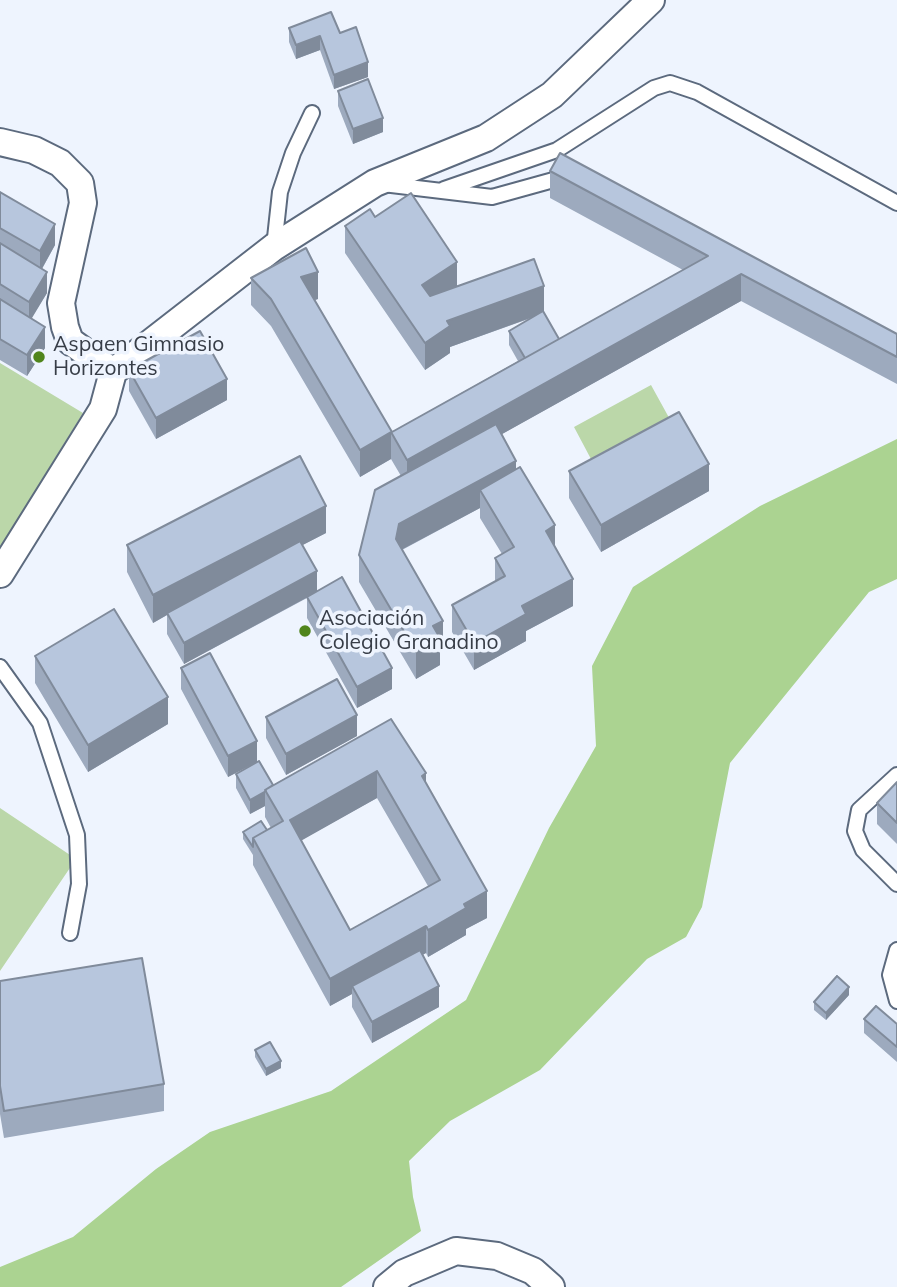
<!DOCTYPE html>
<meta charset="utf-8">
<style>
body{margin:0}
canvas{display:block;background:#eef4fe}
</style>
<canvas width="897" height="1287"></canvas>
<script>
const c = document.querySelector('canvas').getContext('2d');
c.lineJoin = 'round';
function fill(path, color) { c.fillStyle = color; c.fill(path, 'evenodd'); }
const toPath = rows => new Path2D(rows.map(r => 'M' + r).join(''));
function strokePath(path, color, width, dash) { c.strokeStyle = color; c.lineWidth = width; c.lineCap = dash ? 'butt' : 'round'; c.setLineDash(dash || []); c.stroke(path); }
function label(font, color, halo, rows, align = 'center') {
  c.font = font + ' Mulish,sans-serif'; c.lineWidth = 7; c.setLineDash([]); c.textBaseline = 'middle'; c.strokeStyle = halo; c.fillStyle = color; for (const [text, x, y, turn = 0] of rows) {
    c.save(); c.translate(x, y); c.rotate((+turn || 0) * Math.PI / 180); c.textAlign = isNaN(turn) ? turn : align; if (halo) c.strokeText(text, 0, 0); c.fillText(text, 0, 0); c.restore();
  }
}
fill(toPath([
 [0,363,83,413,0,548],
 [651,385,678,434,600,476,574,427],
 [0,808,76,859,0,971]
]), '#bbd7a9');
fill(toPath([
 [897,439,897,579,869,592,730,763,702,907,686,937,647,959,540,1070,450,1121,409,1161,413,1197,421,1231,341,1287,0,1287,0,1267,73,1237,156,1169,210,1132,331,1091,466,1000,549,828,596,746,592,666,633,587,760,506]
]), '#abd391');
const lane = toPath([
 [383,184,492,197,557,179,570,178],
 [444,189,557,150,654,88,670,83,697,92,897,203],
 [274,247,280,192,293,153,312,113],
 [0,667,40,723,77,835,79,884,70,933],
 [897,775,859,810,855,831,863,850,897,884],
 [897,950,890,975,897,1001]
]);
const street = toPath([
 [0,142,34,150,60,163,80,183,83,203,61,303,65,327,70,341,113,372,274,247,375,183,486,138,552,95,651,0],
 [0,574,103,409,113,372],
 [387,1287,404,1273,456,1251,497,1256,533,1271,551,1287]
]);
strokePath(lane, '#5c6a7e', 18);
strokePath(street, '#5c6a7e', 30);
strokePath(lane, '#fff', 14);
strokePath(street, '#fff', 26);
fill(toPath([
 [289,28,340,33,368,77,334,89,320,50,296,59,289,42],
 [338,91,383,132,353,144,338,106],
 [550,171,897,334,897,384,741,301,502,434,516,470,555,546,573,606,526,631,526,641,474,670,452,632,452,605,495,581,495,558,502,554,480,518,480,508,402,550,443,648,440,650,440,665,416,679,359,582,359,555,401,476,391,459,360,477,271,326,251,305,251,278,318,299,315,300,392,432,518,361,509,345,509,331,534,317,450,347,450,353,425,370,345,253,345,226,375,217,457,287,544,313,559,339,683,270,550,198],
 [0,192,55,245,42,269,47,293,31,318,45,348,27,376,0,360],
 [129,370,227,400,156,439,129,391],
 [569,471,709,491,601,552,569,498],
 [326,533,302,545,317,591,392,689,357,708,307,618,307,598,184,664,167,634,167,615,153,623,127,572,127,545],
 [35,656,168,724,88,772,35,683],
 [181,668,257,761,273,785,391,719,426,784,487,918,466,929,466,935,428,957,426,953,422,955,439,1007,372,1043,352,1007,352,994,330,1006,253,865,253,855,243,839,243,832,267,830,271,828,265,817,265,806,250,814,236,788,236,774,251,765,228,777,181,689],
 [377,798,428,886,350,930,301,840],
 [266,717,357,736,286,775,266,738],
 [897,782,897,844,877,824,877,803],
 [0,981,164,1084,164,1111,4,1138,0,1114],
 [849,995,826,1020,814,1010,814,1002],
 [864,1019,897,1024,897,1062,864,1033],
 [255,1050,281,1068,266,1076,255,1057]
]), '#9daabe');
fill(toPath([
 [320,36,320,50,296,59,296,45],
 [368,62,368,77,334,89,334,75],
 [383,118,383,132,353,144,353,129],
 [55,224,55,245,40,272,40,251],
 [457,262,457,289,422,312,422,285],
 [47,272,47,293,29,323,29,302],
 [318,272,318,299,301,304,301,277],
 [741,274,741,301,407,487,407,460],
 [544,286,544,313,450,347,450,353,425,370,425,343,447,321],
 [45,327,45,348,27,376,27,355],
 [227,379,227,400,156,439,156,418],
 [391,432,391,459,360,477,360,450],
 [516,461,516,488,480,490,480,508,399,551,396,539,399,524],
 [709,464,709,491,601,552,601,525],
 [326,506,326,533,168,615,167,613,167,615,153,623,153,595],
 [555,525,555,552,546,531],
 [317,571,317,592,184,664,184,643],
 [573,579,573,606,526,631,526,641,474,670,474,643,522,606],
 [443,621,443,648,440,650,440,665,416,679,416,652,433,626],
 [392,668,392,689,357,708,357,687],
 [168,697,168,724,88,772,88,745],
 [357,715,357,736,286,775,286,754],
 [257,741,257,762,228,777,228,756],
 [377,771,377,798,290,847,290,820],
 [426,773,426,800,422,776],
 [265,791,265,806,250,814,250,800],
 [487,891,487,918,466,929,466,935,428,957,428,930,464,904],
 [426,926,426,953,355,992,352,986,352,994,330,1006,330,979],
 [439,986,439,1007,372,1043,372,1022],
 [849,987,849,995,826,1020,826,1013],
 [281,1061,281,1068,266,1076,266,1069]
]), '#808b9b');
const building = toPath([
 [331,12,340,33,356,27,368,62,334,75,320,36,296,45,289,28,331,12],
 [368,79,383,118,353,129,338,91,368,79],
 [560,153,897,334,897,357,741,274,407,460,391,432,360,450,271,299,251,278,306,248,318,272,301,277,392,432,708,256,550,171,560,153],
 [0,192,55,224,40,251,0,228,0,192],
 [411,193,457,262,422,285,430,296,534,259,544,286,447,321,450,326,425,343,345,226,370,209,375,217,411,193],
 [0,243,47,272,29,302,0,284,0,243],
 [0,299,45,327,27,355,0,339,0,299],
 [543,311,559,339,525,358,509,331,543,311],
 [200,331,227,379,156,418,129,370,200,331],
 [679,412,709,464,601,525,569,471,679,412],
 [496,424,516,461,399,524,396,539,443,621,433,626,440,638,416,652,359,555,375,490,496,424],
 [300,456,326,506,153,595,127,545,300,456],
 [520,467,555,525,546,531,573,579,522,606,526,614,474,643,452,605,505,576,495,558,514,547,480,490,520,467],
 [300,541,317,571,184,643,167,613,300,541],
 [342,577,392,668,357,687,307,597,342,577],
 [114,609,168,697,88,745,35,656,114,609],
 [210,653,257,741,228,756,181,668,210,653],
 [337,679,357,715,286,754,266,717,337,679],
 [391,719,426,773,422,776,487,891,464,904,466,908,428,930,426,926,330,979,253,838,283,821,265,790,391,719],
 [377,771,440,880,350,930,290,820,377,771],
 [259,761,273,785,265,790,266,791,250,800,236,774,259,761],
 [897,782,897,823,877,803,897,782],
 [261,821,267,830,253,838,253,847,243,832,261,821],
 [420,950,439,986,372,1022,352,986,420,950],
 [142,958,164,1084,4,1111,0,1086,0,981,142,958],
 [837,976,849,987,826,1013,814,1002,837,976],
 [876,1006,897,1024,897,1047,864,1019,876,1006],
 [270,1042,281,1061,266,1069,255,1050,270,1042]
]);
fill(building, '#b7c6dd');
strokePath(building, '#808b9b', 2);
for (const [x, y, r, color] of [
 [39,357,7,"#50851c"],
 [305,631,7,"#50851c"]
]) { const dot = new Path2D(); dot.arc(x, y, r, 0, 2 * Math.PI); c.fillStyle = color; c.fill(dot); strokePath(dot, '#eef4fe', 2.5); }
label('21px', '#373d47', '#eef4fe', [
 ["Aspaen Gimnasio",53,345],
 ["Horizontes",53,369],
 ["Asociación",319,619],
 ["Colegio Granadino",319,643]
], 'left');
</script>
